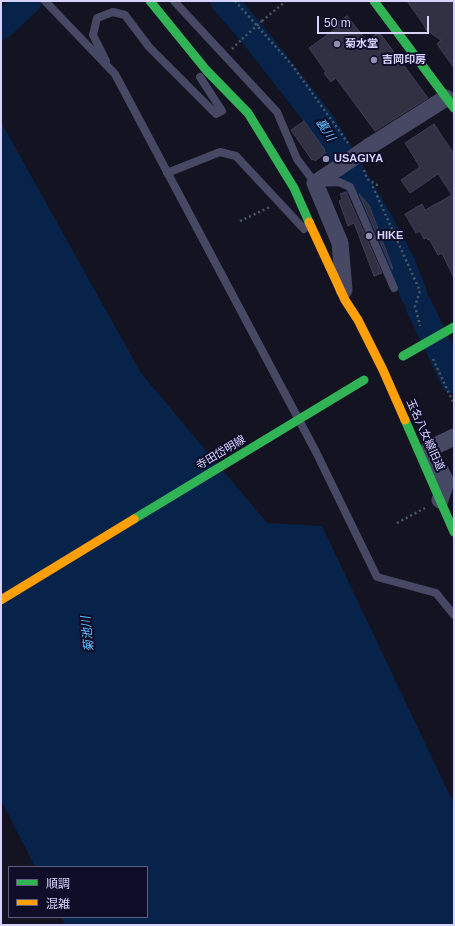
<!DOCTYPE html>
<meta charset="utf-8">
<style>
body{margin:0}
#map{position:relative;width:455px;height:926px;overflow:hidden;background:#141322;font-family:Helvetica,"Noto Sans JP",sans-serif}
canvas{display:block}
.frame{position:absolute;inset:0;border:2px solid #d6d4ff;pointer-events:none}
.legend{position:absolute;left:8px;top:866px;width:140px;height:52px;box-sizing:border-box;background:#0f0d28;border:1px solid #5f5d7e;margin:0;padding:5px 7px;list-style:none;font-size:12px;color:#d6d4ff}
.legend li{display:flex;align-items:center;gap:8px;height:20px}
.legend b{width:20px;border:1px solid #5f5d7e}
.scale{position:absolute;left:317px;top:16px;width:112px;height:18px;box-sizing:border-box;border:2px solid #d6d4ff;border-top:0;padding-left:5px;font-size:12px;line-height:14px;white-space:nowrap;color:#d6d4ff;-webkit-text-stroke:3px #0f0d28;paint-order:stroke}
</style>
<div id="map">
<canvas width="455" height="926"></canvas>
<div class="frame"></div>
<ul class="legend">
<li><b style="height:5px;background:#30b455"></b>順調</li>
<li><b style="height:5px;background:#ff9f0a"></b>混雑</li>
</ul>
<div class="scale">50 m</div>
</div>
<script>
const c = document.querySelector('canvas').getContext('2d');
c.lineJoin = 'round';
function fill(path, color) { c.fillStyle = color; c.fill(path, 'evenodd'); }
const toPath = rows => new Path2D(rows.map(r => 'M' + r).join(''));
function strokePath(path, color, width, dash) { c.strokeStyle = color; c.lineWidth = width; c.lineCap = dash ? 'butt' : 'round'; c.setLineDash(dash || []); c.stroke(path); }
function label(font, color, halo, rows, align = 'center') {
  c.font = font + ' Helvetica,"Noto Sans JP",sans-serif'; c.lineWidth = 4; c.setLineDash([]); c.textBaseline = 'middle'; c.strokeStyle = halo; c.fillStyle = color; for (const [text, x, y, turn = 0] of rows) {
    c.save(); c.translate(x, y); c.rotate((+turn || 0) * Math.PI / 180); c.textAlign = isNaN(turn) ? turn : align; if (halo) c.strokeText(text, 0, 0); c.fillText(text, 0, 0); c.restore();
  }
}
fill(toPath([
 [1,122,141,373,267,523,322,526,454,804,454,925,65,925,61,917,147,917,147,867,35,867,1,800]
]), '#072349');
strokePath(toPath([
 [224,1,255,37,322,123,380,222,402,264,414,295],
 [1,26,28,1],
 [419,306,454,380]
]), '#072349', 27);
const building = toPath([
 [407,1,454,1,454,68,437,44,441,40,426,30,424,25,407,1],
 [347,16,367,41,379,32,428,98,375,131,336,78,331,82,324,73,326,72,309,48,335,29,333,26,347,16],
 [304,121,325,150,324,151,326,153,315,161,314,159,312,160,291,130,304,121],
 [434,124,454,154,454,278,442,253,438,255,429,239,428,240,426,238,424,239,420,231,416,233,405,214,422,204,425,210,452,195,438,174,410,193,401,180,420,167,405,143,434,124],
 [346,192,382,273,374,276,354,223,348,226,339,201,342,199,340,194,346,192],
 [359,194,369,205,393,269,392,269,359,194]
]);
fill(building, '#323144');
strokePath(building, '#403d56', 1);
strokePath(toPath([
 [235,1,292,65,348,143],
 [262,21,286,1],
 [232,49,242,39],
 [364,170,367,179,377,185,373,187,420,291,415,306,420,326],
 [240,221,270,207],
 [433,359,454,404],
 [397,523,425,508]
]), '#475a69', 2.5, [2, 3]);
strokePath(toPath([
 [45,1,115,74,316,452,377,577,436,593,454,615],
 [174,1,277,112,297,159,315,183,339,182,350,187,394,288],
 [106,61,93,35,97,18,113,12,125,15,149,47,216,114,222,111,200,77],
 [167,173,220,152,236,156,304,229]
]), '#474863', 8);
strokePath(toPath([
 [370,146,446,98],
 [338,168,315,183,340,243,344,290],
 [440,500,446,482,429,449,454,437]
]), '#474863', 17);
strokePath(toPath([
 [150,1,207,71,248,113,294,188,309,222],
 [374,1,454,108],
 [405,420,454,532]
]), '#30b455', 9);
strokePath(toPath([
 [309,222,345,300,358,320,383,370,405,420]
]), '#ff9f0a', 9);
strokePath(toPath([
 [242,39,262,21]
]), '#475a69', 2.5, [2, 3]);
strokePath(toPath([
 [338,168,370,146]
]), '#474863', 17);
strokePath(toPath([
 [403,356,454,327],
 [134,519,364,380]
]), '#30b455', 9);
strokePath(toPath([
 [1,600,134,519]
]), '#ff9f0a', 9);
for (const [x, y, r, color] of [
 [337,44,4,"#9290b2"],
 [374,60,4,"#9290b2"],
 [326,159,4,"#9290b2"],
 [369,236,4,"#9290b2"]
]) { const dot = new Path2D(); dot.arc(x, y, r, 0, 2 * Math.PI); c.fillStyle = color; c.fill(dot); strokePath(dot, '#0f0d28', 1.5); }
label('bold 11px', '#d6d4ff', '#0f0d28', [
 ["菊水堂",345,44],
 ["吉岡印房",382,60],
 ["USAGIYA",334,159],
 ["HIKE",377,236]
], 'left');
label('11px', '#d6d4ff', '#0f0d28', [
 ["玉名八女線旧道",425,435,66],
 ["寺田岱明線",221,453,-31]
]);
label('italic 12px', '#62c1ff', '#0f0d28', [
 ["裏川",325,130,57],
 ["菊池川",88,634,-96]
]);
</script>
